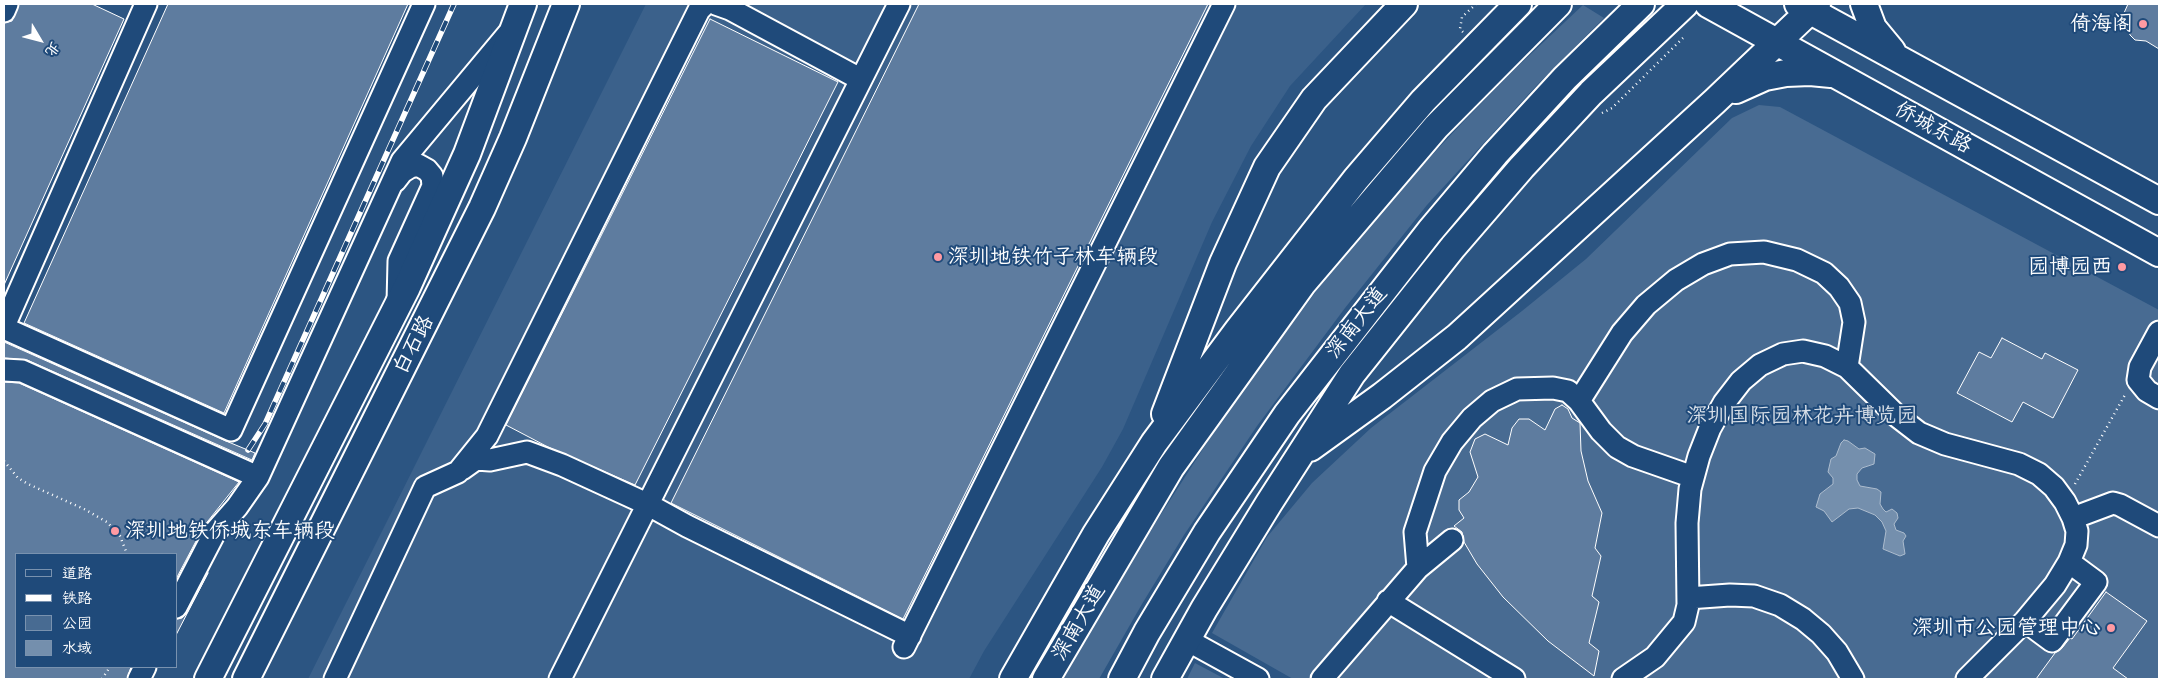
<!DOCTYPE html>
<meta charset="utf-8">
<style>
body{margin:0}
#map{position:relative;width:2163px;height:683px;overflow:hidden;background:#2c5582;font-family:Caveat,"LXGW WenKai TC",sans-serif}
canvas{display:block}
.frame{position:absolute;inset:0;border:5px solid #fff;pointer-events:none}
.legend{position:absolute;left:15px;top:553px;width:162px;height:115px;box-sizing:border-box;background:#1f4a7a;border:1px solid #7992af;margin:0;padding:6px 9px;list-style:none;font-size:15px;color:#fff}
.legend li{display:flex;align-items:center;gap:10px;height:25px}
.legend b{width:25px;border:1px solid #7992af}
.north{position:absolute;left:15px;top:15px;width:50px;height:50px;-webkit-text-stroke:4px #1f4a7a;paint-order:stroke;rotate:127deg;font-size:14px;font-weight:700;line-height:20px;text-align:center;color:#fff}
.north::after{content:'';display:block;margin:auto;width:18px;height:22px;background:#fff;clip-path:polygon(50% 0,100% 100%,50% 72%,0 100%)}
</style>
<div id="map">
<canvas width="2163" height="683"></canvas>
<div class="frame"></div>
<ul class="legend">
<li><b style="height:6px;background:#1f4a7a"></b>道路</li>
<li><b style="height:6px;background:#fff"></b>铁路</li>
<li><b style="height:14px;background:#486b92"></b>公园</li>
<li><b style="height:14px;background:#748fad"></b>水域</li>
</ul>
<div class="north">北</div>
</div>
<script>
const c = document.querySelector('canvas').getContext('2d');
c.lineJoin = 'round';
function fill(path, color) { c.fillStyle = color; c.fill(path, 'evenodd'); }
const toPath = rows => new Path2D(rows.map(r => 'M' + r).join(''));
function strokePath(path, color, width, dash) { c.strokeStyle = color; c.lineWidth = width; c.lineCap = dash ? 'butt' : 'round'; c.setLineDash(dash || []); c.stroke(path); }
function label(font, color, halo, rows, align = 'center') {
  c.font = font + ' Caveat,"LXGW WenKai TC",sans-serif'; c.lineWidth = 4; c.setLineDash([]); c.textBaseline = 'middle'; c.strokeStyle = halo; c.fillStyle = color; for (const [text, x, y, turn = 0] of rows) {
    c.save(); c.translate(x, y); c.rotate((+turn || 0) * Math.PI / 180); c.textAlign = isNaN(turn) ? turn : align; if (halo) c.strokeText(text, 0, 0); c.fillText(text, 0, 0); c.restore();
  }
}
fill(toPath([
 [646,4,1366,4,1290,86,1251,146,1212,222,1123,429,1102,467,984,651,969,679,308,679]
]), '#3b618b');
fill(toPath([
 [1583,5,1604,18,1537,85,1427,205,1345,308,1257,426,1184,535,1142,604,1099,679,1060,679,1113,589,1228,410,1320,286,1403,186,1463,122,1516,68],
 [1759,105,1780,107,2159,310,2159,679,1293,679,1212,633,1267,537,1312,483,1371,428,1522,311,1586,259,1732,118],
 [1195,663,1225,679,1187,679]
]), '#486b92');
const water = toPath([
 [1844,440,1848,441,1859,449,1865,448,1875,454,1874,464,1862,468,1857,474,1857,480,1860,486,1877,489,1881,492,1880,504,1883,509,1886,512,1892,509,1897,513,1898,518,1894,524,1896,530,1904,533,1906,536,1903,541,1905,554,1900,556,1883,549,1886,531,1882,522,1875,515,1858,508,1849,509,1832,522,1824,511,1816,507,1820,494,1833,484,1833,478,1828,472,1831,459,1836,456,1841,443,1844,440]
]);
fill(water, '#748fad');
strokePath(water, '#acbcce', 1);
const building = toPath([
 [19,4,92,4,124,19,4,285,4,23,12,21,19,4],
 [168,4,408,4,224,413,24,323,168,4],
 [919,4,1208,4,903,619,671,503,919,4],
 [2128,4,2159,4,2159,49,2146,41,2135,40,2130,35,2124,13,2128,4],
 [710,19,838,82,635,485,548,447,506,425,710,19],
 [2002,338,2042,359,2045,353,2078,370,2053,418,2023,402,2012,422,1957,393,1979,352,1991,358,2002,338],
 [4,342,226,441,255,453,252,460,27,360,4,358,4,342],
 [4,382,19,383,239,482,204,526,176,579,176,554,16,554,16,667,131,667,127,679,4,679,4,382],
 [1562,405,1568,409,1572,418,1580,423,1581,451,1588,481,1602,513,1595,548,1601,556,1592,596,1599,602,1589,643,1599,651,1594,676,1548,641,1503,597,1477,564,1464,542,1462,532,1454,526,1464,518,1459,510,1459,500,1469,492,1478,477,1470,452,1475,439,1485,434,1508,445,1512,428,1519,419,1529,419,1545,430,1555,409,1562,405],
 [208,573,206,577,176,635,176,619,182,618,187,613,208,573],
 [2106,592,2147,621,2113,668,2128,679,2036,679,2055,653,2062,648,2070,638,2072,639,2106,592]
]);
fill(building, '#5e7c9f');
strokePath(building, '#fff', 1);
const minor = toPath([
 [716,4,730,9,860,79],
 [4,11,7,4],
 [395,181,402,172,410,167,418,165,427,170,432,176,433,186,399,261,398,303],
 [4,326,146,4],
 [4,328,231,430,424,4],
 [2159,332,2140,367,2138,380,2147,391,2159,398],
 [4,370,22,371,258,477],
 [1579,401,1622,333,1646,305,1676,280,1703,264,1730,254,1764,252,1797,260,1824,273,1839,287,1850,303,1854,322,1847,367],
 [462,469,476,459,490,460,527,452,562,465,647,504,687,526,910,636],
 [2073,518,2113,503,2120,505,2159,526],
 [1418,568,1415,532,1435,471,1452,442,1472,418,1492,401,1517,389,1553,388,1568,391,1579,401,1601,431,1617,447,1633,456,1693,477],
 [1688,598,1730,595,1754,596,1780,605,1803,619,1821,634,1837,652,1853,679],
 [1388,601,1514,679],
 [176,607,215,532,237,507,258,477,402,161,508,34],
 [2025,621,2052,641,2096,582,2069,562],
 [1187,640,1258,679],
 [904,647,1224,4],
 [139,679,145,667],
 [335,679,425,487,458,472,487,436,699,10,705,4],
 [560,679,899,4],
 [1322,679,1418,568,1452,540],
 [1623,679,1655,657,1684,622,1688,605,1687,523,1690,489,1699,456,1710,428,1724,403,1741,381,1760,365,1783,354,1803,351,1825,356,1847,367,1897,416,1919,433,1945,444,2019,464,2039,474,2054,487,2065,502,2073,518,2077,531,2076,545,2069,562,2055,585,2025,621,1967,679]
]);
const major = toPath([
 [1708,4,2159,253],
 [1798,4,2159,201],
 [1864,4,1873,28,1892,51],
 [1736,90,1765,77,1786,73,1810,72,1831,74],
 [1165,414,1223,263,1267,167,1314,99,1404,4],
 [1310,448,1382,396,1457,337,1715,101,1817,4],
 [208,679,407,287,467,154,523,4],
 [246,679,482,208,513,138,566,4],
 [1013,679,1096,534,1154,443,1238,330,1356,179,1423,101,1518,4],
 [1046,679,1171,467,1303,283,1436,127,1558,4],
 [1122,679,1147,632,1207,532,1287,414,1430,231,1495,154,1565,78,1641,4],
 [1165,679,1204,609,1269,503,1352,374,1453,247,1522,167,1591,93,1685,4]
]);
strokePath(minor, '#fff', 25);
strokePath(major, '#fff', 30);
strokePath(toPath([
 [1463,32,1460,29,1462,17,1476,4],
 [1602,113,1612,108,1683,38],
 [4,461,18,478,28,484,84,509,107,522,120,536,127,554],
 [2075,484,2126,393],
 [102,679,110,667]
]), '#fff', 2.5, [1, 4]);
strokePath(minor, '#1f4a7a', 21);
strokePath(major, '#1f4a7a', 26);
const rail = toPath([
 [248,450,265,424,454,4]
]);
strokePath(rail, '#fff', 5.5);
strokePath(rail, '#1f4a7a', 4, [11]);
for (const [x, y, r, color] of [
 [2143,24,5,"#ff9aa2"],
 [938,257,5,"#ff9aa2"],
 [2122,267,5,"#ff9aa2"],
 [115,531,5,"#ff9aa2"],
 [2111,628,5,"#ff9aa2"]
]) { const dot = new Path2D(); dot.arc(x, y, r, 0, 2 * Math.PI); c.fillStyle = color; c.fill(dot); strokePath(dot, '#1f4a7a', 2); }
label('21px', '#fff', '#1f4a7a', [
 ["倚海阁",2133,24],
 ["深圳地铁竹子林车辆段",948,257,"left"],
 ["园博园西",2112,267],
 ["深圳地铁侨城东车辆段",125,531,"left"],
 ["深圳市公园管理中心",2101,628]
], 'right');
label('21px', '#fff', '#1f4a7a', [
 ["侨城东路",1933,128,29],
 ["深南大道",1357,323,-52],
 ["白石路",414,345,-63],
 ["深南大道",1079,623,-60]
]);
label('21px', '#dae1e9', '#1f4a7a', [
 ["深圳国际园林花卉博览园",1802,416]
]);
</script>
